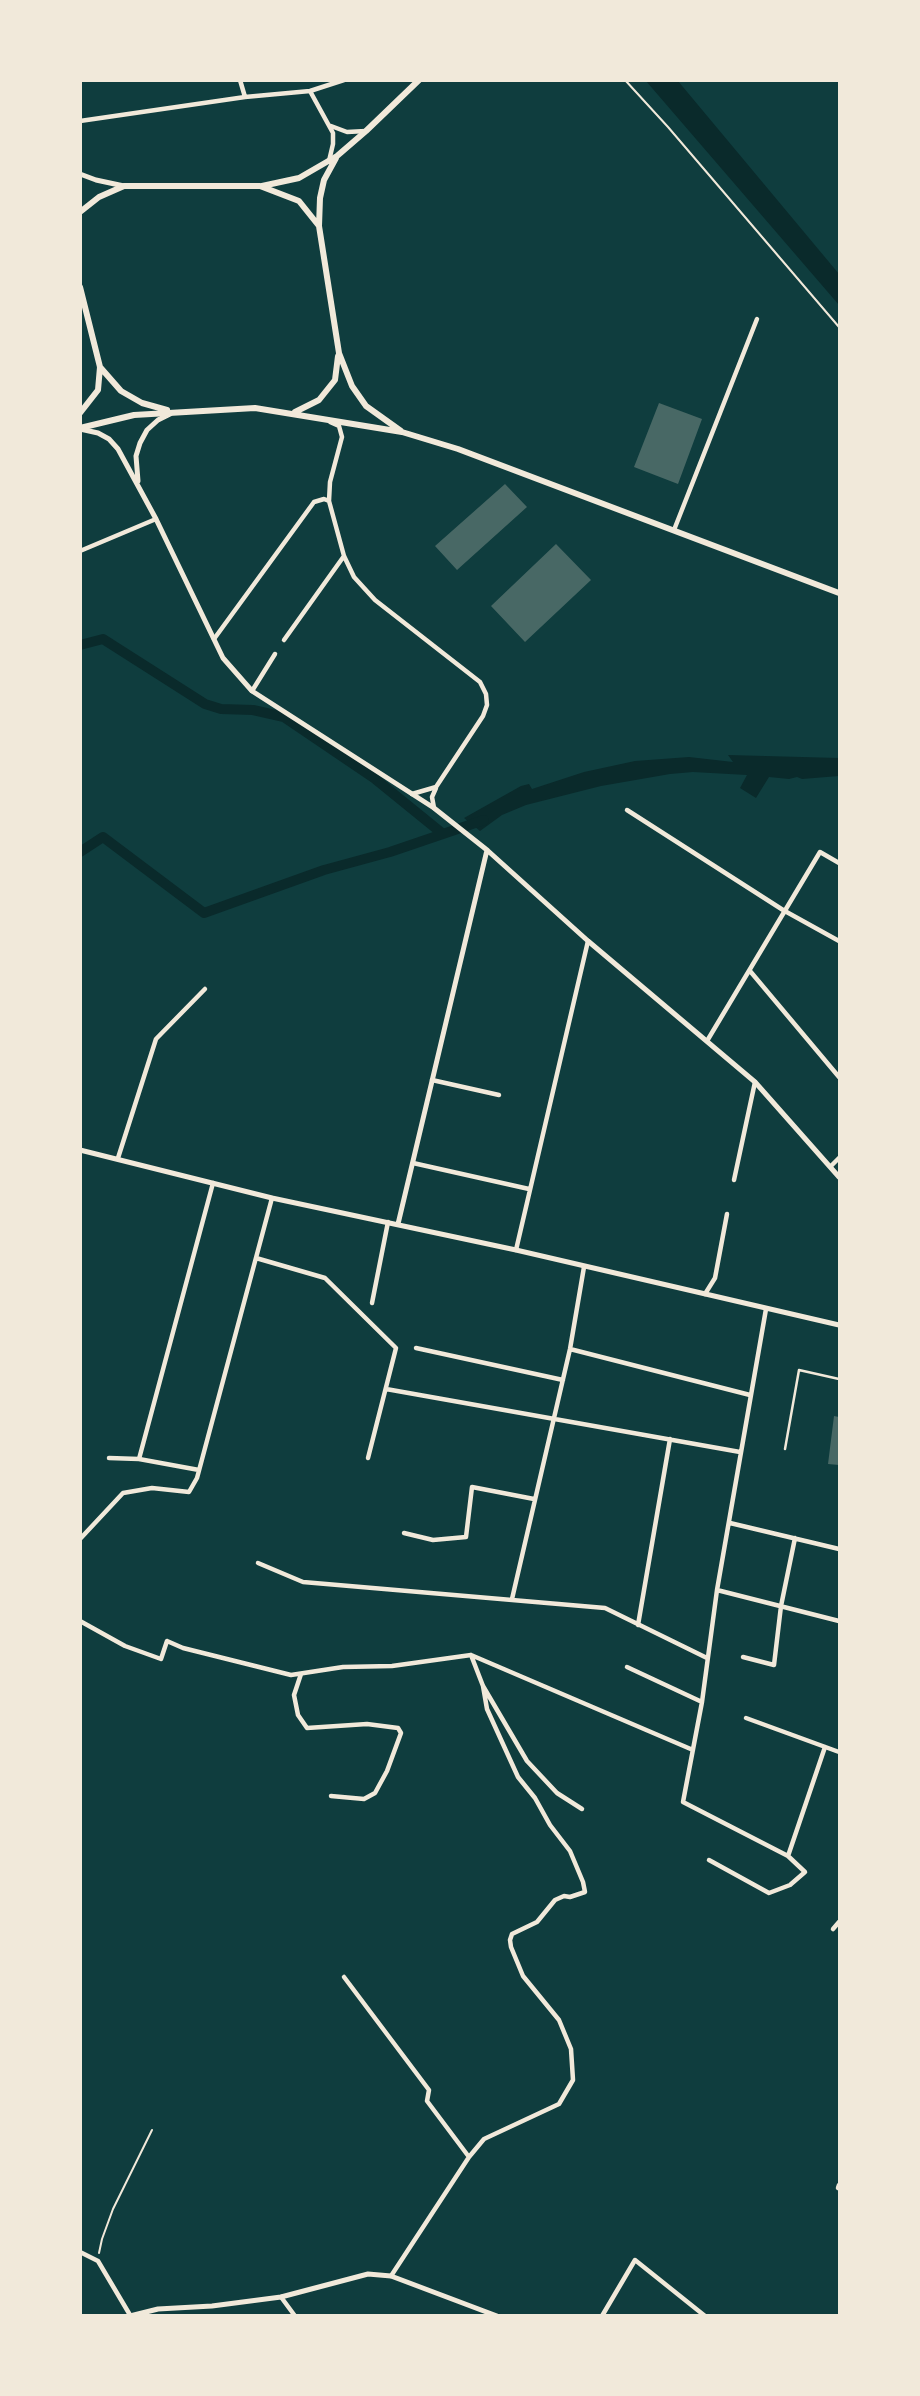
<!DOCTYPE html>
<style>
body{margin:0}
#map{position:relative;width:920px;height:2396px;overflow:hidden;background:#0f3d3e;font-family:"Noto Sans",sans-serif}
canvas{display:block}
.frame{position:absolute;inset:0;border:82px solid #f1e9da;pointer-events:none}
</style>
<div id="map">
<canvas width="920" height="2396"></canvas>
<div class="frame"></div>
</div>
<script>
const c = document.querySelector('canvas').getContext('2d');
c.lineJoin = 'round';
function fill(path, color) { c.fillStyle = color; c.fill(path, 'evenodd'); }
const toPath = rows => new Path2D(rows.map(r => 'M' + r).join(''));
function strokePath(path, color, width, dash) { c.strokeStyle = color; c.lineWidth = width; c.lineCap = dash ? 'butt' : 'round'; c.setLineDash(dash || []); c.stroke(path); }
fill(toPath([
 [646,81,678,81,839,274,839,305],
 [728,755,839,758,839,776,802,779,797,777,789,779,769,777,756,798,740,788,747,775,693,772,670,774,601,786,526,805,502,815,480,831,464,818,521,786,529,784,532,789,584,772,635,761,689,757,733,762]
]), '#0a2a2b');
strokePath(toPath([
 [80,645,103,639,205,704,221,709,253,710,284,717,374,778,443,834],
 [80,852,103,837,204,913,324,870,390,852,484,820]
]), '#0a2a2b', 10);
fill(toPath([
 [659,403,702,419,678,484,634,467],
 [505,484,527,507,457,570,435,546],
 [556,544,591,580,525,642,491,606],
 [834,1416,839,1417,839,1465,828,1464]
]), '#486865');
strokePath(toPath([
 [625,80,668,127,839,327],
 [99,2253,102,2239,113,2209,152,2130]
]), '#f1e9da', 2);
strokePath(toPath([
 [785,1449,799,1370,839,1379]
]), '#f1e9da', 2.5);
strokePath(toPath([
 [240,80,245,97],
 [310,91,333,133,333,144,329,161],
 [80,121,245,97,310,91,344,80],
 [331,126,347,132,366,131],
 [330,422,339,426,342,437,330,482,329,501,344,556,354,577,375,600,480,682,486,694,487,705,483,716,436,787,412,794],
 [674,530,757,319],
 [80,551,156,519],
 [214,639,314,502,324,499,329,501],
 [284,640,344,556],
 [252,691,275,654],
 [434,808,432,797,436,788],
 [627,810,783,910,839,941],
 [750,971,839,1077],
 [707,1041,820,852,839,863],
 [432,1080,499,1095],
 [118,1158,156,1039,205,989],
 [413,1163,529,1189],
 [831,1166,839,1158],
 [734,1180,755,1082],
 [516,1250,588,941],
 [256,1258,325,1278,396,1348,368,1458],
 [705,1294,715,1278,727,1214],
 [372,1303,388,1222],
 [766,1309,717,1590,702,1702,683,1802,788,1856,825,1747],
 [416,1348,563,1380],
 [570,1349,750,1395],
 [386,1389,740,1452],
 [109,1458,139,1459,199,1470],
 [139,1459,213,1183],
 [730,1523,839,1549],
 [404,1533,433,1540,466,1537,472,1487,534,1499],
 [80,1539,123,1493,152,1488,189,1492,197,1478,272,1198],
 [258,1563,303,1582,605,1608,707,1658],
 [717,1590,839,1621],
 [512,1599,570,1349,584,1267],
 [80,1621,125,1646,161,1659,167,1641,183,1648,291,1675,343,1667,392,1666,471,1655,693,1750],
 [638,1625,670,1439],
 [471,1655,483,1686,527,1761,557,1793,582,1809],
 [743,1657,774,1665,781,1606,795,1538],
 [627,1667,702,1702],
 [301,1674,294,1695,298,1715,307,1728,367,1724,398,1728,401,1733,387,1771,375,1793,364,1799,331,1796],
 [746,1718,839,1752],
 [709,1860,769,1893,790,1885,805,1872,788,1856],
 [833,1929,839,1922],
 [344,1977,429,2090,427,2101,469,2157],
 [838,2188,839,2185],
 [80,2252,98,2261,130,2315],
 [391,2276,469,2157,484,2139,559,2104,573,2080,571,2049,559,2020,523,1976,511,1947,510,1940,512,1934,537,1922,555,1900,564,1896,570,1897,585,1892,583,1882,570,1851,550,1825,535,1798,518,1777,487,1709,483,1686],
 [281,2297,295,2316],
 [602,2316,635,2260,705,2316]
]), '#f1e9da', 4.5);
strokePath(toPath([
 [80,174,96,180,124,186],
 [80,429,98,433,109,439,118,449,156,519,223,658,252,691,434,808,487,850,588,941,755,1082,839,1177],
 [138,481,136,456,140,443,147,430,158,420,170,414],
 [80,1150,272,1198,516,1250,839,1325],
 [398,1224,487,850],
 [130,2316,158,2309,212,2306,281,2297,368,2274,391,2276,497,2316]
]), '#f1e9da', 5);
strokePath(toPath([
 [262,186,299,178,337,156,366,131,419,80],
 [80,212,99,197,124,186,260,186,299,201,319,226,339,353,352,386,366,406,401,431],
 [319,226,320,198,324,180,336,158],
 [80,287,100,367,98,390,80,413],
 [100,367,121,391,142,403,167,410],
 [295,412,319,400,335,380,338,356],
 [80,428,134,415,255,408,402,432,458,449,839,593]
]), '#f1e9da', 6);
</script>
